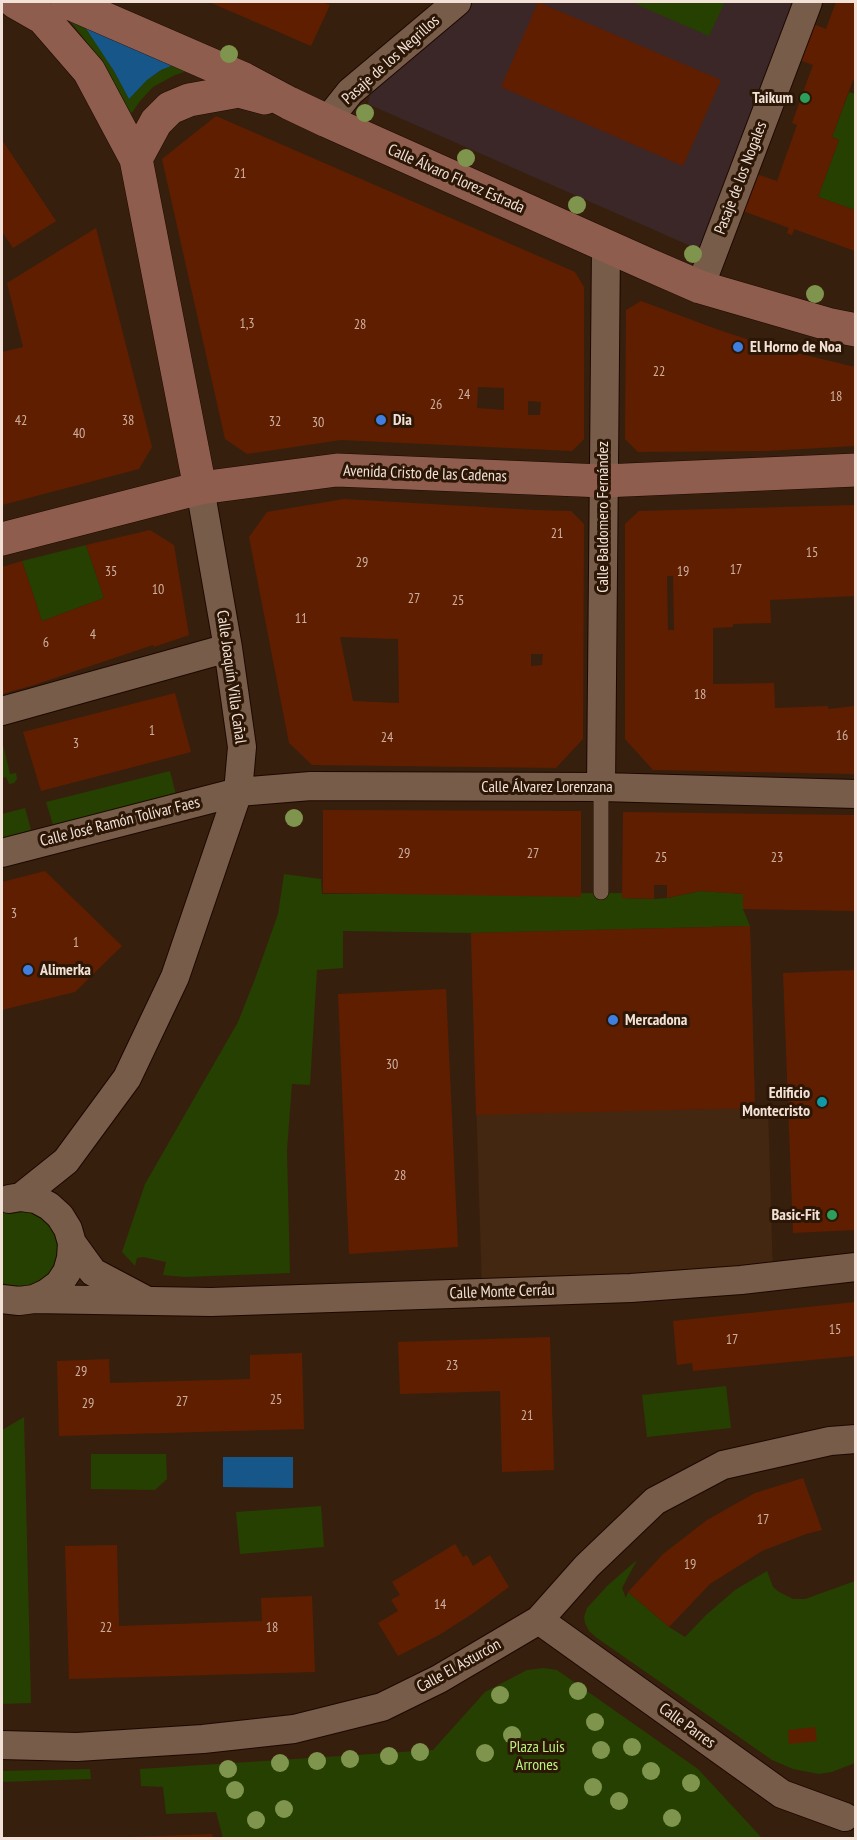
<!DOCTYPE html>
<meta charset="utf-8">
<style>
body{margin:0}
#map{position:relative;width:857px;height:1840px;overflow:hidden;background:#371f0e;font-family:"PT Sans Narrow",sans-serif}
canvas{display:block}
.frame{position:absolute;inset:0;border:3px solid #f2e1d7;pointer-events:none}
</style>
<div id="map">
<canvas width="857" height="1840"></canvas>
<div class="frame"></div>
</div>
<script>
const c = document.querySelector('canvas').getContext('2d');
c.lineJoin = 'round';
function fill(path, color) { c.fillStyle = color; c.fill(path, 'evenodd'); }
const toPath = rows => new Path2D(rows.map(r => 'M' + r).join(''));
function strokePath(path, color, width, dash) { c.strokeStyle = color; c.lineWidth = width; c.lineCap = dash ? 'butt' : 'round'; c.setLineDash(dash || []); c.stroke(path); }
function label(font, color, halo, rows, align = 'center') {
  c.font = font + ' "PT Sans Narrow",sans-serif'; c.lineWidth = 6; c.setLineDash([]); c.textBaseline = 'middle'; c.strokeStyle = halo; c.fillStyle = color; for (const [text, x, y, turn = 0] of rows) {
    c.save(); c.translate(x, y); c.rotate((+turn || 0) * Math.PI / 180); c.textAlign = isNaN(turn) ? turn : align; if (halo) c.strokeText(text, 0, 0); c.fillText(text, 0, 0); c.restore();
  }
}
fill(toPath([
 [750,926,755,1107,768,1105,768,1108,773,1275,482,1292,471,933]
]), '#442710');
fill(toPath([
 [474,2,795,2,702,251,368,104,372,86]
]), '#3b2727');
fill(toPath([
 [51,2,199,67,175,75,153,87,140,101,129,117,98,57,75,27],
 [101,48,180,62,161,70,147,80,129,99,114,71],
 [631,2,725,2,709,36],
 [849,92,855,94,855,210,818,197,839,140,832,137],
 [86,545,104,598,42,621,22,561],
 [2,740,10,774,16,773,17,779,14,783,9,784,6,777,2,778],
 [170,771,176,795,53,825,46,802],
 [25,808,31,830,2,838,2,814],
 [284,874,321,879,322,894,622,893,623,898,654,899,667,898,700,891,743,894,743,909,750,926,471,933,343,931,343,968,317,970,310,1085,292,1084,287,1150,290,1273,185,1277,163,1275,166,1262,143,1257,137,1258,135,1266,122,1252,145,1184,238,1022,255,979,278,914],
 [14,1210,37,1213,53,1229,57,1240,58,1252,55,1264,49,1275,39,1283,28,1287,15,1287,2,1283,2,1213],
 [726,1386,731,1428,647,1437,642,1395],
 [24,1417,31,1703,2,1704,2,1430],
 [91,1454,166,1454,167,1479,155,1490,91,1489],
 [321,1506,324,1547,240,1554,236,1512],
 [637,1560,622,1588,626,1598,628,1592,669,1627,685,1637,706,1615,735,1590,767,1571,773,1587,779,1592,793,1599,805,1599,855,1581,855,1763,832,1772,819,1774,793,1769,772,1760,597,1638,589,1631,585,1623,584,1617,587,1608,608,1585],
 [544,1668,557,1670,698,1769,762,1838,223,1838,216,1812,166,1814,163,1787,141,1786,140,1769,433,1750,485,1692,527,1670],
 [90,1769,91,1779,2,1782,2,1771]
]), '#254000');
fill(toPath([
 [85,27,181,62,161,70,147,80,129,99,114,71],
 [223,1457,293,1457,293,1488,223,1487]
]), '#175688');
fill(toPath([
 [209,2,321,2,330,5,311,46],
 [538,2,721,80,683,166,501,87],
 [836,2,855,2,855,81,853,80,832,137,839,140,818,197,855,210,855,251,794,229,792,235,787,233,789,228,743,211,756,174,777,181,797,125,792,123,813,65,799,60,813,24,826,29],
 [216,116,575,272,584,287,584,439,572,451,341,440,247,454,225,439,162,159],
 [478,387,504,388,504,410,477,408],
 [528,401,541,402,540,415,528,415],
 [2,140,56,221,13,248,2,232],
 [96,228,152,447,139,469,2,505,2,352,23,347,7,283],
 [641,301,719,330,768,346,855,367,855,446,766,451,638,452,625,439,626,310],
 [344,499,535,510,571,511,584,524,583,739,556,768,312,765,289,743,249,537,267,512],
 [340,637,398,639,399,703,353,701],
 [531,654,543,654,542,665,531,666],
 [855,505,855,596,770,600,771,623,733,624,733,627,713,628,713,684,774,683,775,708,828,706,828,709,855,706,855,774,653,770,625,739,625,524,639,511],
 [667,576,673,576,674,630,668,630],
 [150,530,174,545,189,635,154,647,153,645,34,685,2,694,2,567,22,561,42,621,104,598,86,545],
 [175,693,191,752,41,791,23,732],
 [323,810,581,811,581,897,323,893],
 [623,812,855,815,855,911,743,909,743,894,700,891,667,898,667,885,654,885,654,899,622,898],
 [45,871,122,946,75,992,2,1010,2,882],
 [750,926,755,1108,476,1115,471,933],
 [855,970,855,1230,793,1233,783,973],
 [446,989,458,1247,349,1254,338,994],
 [855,1302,855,1356,693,1371,692,1363,677,1365,673,1321],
 [550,1337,554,1470,502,1472,500,1391,400,1394,398,1342],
 [302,1353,304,1429,59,1436,57,1361,109,1359,110,1383,250,1379,250,1355],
 [803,1478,822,1530,806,1534,762,1551,710,1584,669,1627,628,1592,663,1554,707,1520,755,1493],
 [455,1544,463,1557,467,1555,473,1566,490,1555,509,1587,472,1614,439,1635,398,1656,378,1623,398,1611,391,1600,400,1595,392,1582],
 [117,1545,119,1626,262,1621,261,1598,312,1596,315,1672,69,1679,65,1546],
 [815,1727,817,1741,789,1744,788,1730],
 [212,1834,213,1838,128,1838,128,1837]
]), '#5f1e00');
const lane = toPath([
 [601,892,601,787]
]);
const street = toPath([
 [327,121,350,92,457,2],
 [700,287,808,2],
 [2,711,228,648],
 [601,787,606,247],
 [2,853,238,792,311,786,601,787,856,794],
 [21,1197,66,1161,127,1078,175,977,238,792,242,747,228,648,200,488],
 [72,1243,93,1272,144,1299],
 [2,1299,19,1301,34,1299,47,1293,59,1284,67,1272,71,1258,72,1243,68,1229,60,1216,49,1206,36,1199,21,1197,9,1199],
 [34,1299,211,1302,631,1288,741,1280,856,1267],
 [539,1620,782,1794,845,1817],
 [2,1745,77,1747,203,1739,294,1729,382,1707,439,1679,539,1620,587,1566,655,1501,723,1465,830,1441,856,1439]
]);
const secondary = toPath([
 [15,2,43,18,89,71,136,159,200,488],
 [67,2,244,79,289,103,327,121,647,264,700,287,831,325,856,330],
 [136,159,156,122,170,108,189,100,239,91,265,98],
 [2,539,200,488,337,470,603,481,856,470]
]);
strokePath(lane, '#1d0800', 16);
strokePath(street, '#1d0800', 30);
strokePath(secondary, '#1d0800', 34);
strokePath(lane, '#775c49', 15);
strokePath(street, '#775c49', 28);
strokePath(secondary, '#8f5d4e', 33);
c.fillStyle = '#7f944c';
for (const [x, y] of [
 [229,54],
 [365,113],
 [466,158],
 [577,205],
 [693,254],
 [815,294],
 [294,818],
 [578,1691],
 [500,1695],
 [595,1722],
 [512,1735],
 [632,1747],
 [601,1750],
 [420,1752],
 [485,1753],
 [389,1756],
 [350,1759],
 [317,1761],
 [280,1763],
 [228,1769],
 [651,1771],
 [691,1783],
 [593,1787],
 [235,1790],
 [619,1801],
 [284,1809],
 [672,1818],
 [256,1820]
]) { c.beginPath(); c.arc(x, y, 9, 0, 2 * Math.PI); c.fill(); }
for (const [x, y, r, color] of [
 [805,98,6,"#2e9e5b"],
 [738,347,6,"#3f7fe0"],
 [381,420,6,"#3f7fe0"],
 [28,970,6,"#3f7fe0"],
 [613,1020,6,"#3f7fe0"],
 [822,1102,6,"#0f9aa8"],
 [832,1215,6,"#2e9e5b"]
]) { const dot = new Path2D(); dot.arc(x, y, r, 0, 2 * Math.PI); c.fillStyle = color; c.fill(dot); strokePath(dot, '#2c1605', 2); }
label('14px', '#cdb0a1', null, [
 ["21",240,174],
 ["1,3",247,324],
 ["28",360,325],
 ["22",659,372],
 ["24",464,395],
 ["18",836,397],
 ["26",436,405],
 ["42",21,421],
 ["38",128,421],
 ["32",275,422],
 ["30",318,423],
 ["40",79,434],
 ["21",557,534],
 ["15",812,553],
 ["29",362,563],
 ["17",736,570],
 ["35",111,572],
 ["19",683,572],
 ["10",158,590],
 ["27",414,599],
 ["25",458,601],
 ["11",301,619],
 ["4",93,635],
 ["6",46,643],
 ["18",700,695],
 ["1",152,731],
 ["16",842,736],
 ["24",387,738],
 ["3",76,744],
 ["29",404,854],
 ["27",533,854],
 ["25",661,858],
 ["23",777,858],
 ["3",14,914],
 ["1",76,943],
 ["30",392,1065],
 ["28",400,1176],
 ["15",835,1330],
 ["17",732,1340],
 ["23",452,1366],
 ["29",81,1372],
 ["25",276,1400],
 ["27",182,1402],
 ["29",88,1404],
 ["21",527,1416],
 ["17",763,1520],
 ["19",690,1565],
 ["14",440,1605],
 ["22",106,1628],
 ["18",272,1628]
]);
label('16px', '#f2e1d7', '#2c1605', [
 ["Pasaje de los Negrillos",391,60,-42],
 ["Pasaje de los Nogales",741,178,-69],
 ["Calle Álvaro Florez Estrada",456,179,24],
 ["Avenida Cristo de las Cadenas",425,474,2],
 ["Calle Baldomero Fernández",603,517,-90],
 ["Calle Joaquín Villa Cañal",231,677,82],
 ["Calle Álvarez Lorenzana",547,787],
 ["Calle José Ramón Tolívar Faes",120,822,-14],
 ["Calle Monte Cerráu",502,1292,-2],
 ["Calle El Asturcón",459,1666,-29],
 ["Calle Parres",687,1726,36]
]);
label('bold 16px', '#f2e1d7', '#2c1605', [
 ["Taikum",793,98,"right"],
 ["El Horno de Noa",750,347],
 ["Dia",393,420],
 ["Alimerka",40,970],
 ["Mercadona",625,1020],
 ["Edificio",810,1093,"right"],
 ["Montecristo",810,1111,"right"],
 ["Basic-Fit",820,1215,"right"]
], 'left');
label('16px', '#baf37f', '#2c1605', [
 ["Plaza Luis",537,1747],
 ["Arrones",537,1765]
]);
</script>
